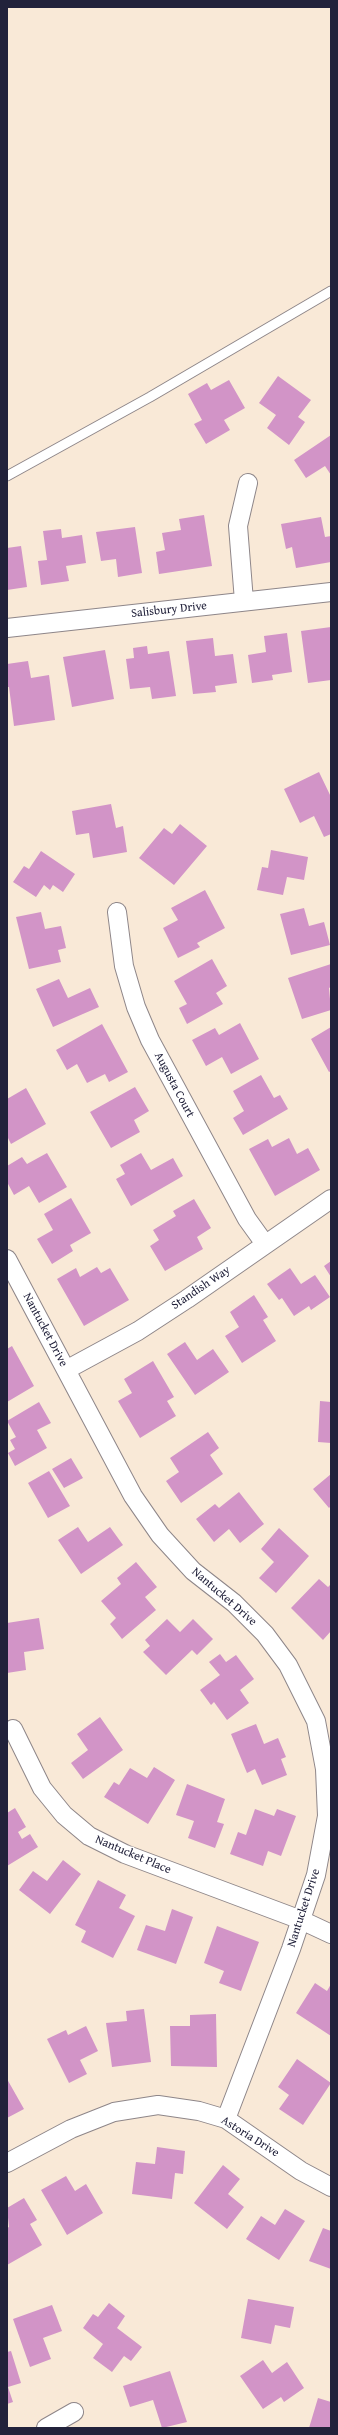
<!DOCTYPE html>
<style>
body{margin:0}
#map{position:relative;width:338px;height:2435px;overflow:hidden;background:#f9e9d7;font-family:"Gentium Book Plus",serif}
canvas{display:block}
.frame{position:absolute;inset:0;border:8px solid #22223b;pointer-events:none}
</style>
<div id="map">
<canvas width="338" height="2435"></canvas>
<div class="frame"></div>
</div>
<script>
const c = document.querySelector('canvas').getContext('2d');
c.lineJoin = 'round';
function fill(path, color) { c.fillStyle = color; c.fill(path, 'evenodd'); }
const toPath = rows => new Path2D(rows.map(r => 'M' + r).join(''));
function strokePath(path, color, width, dash) { c.strokeStyle = color; c.lineWidth = width; c.lineCap = dash ? 'butt' : 'round'; c.setLineDash(dash || []); c.stroke(path); }
function label(font, color, halo, rows, align = 'center') {
  c.font = font + ' "Gentium Book Plus",serif'; c.lineWidth = 3; c.setLineDash([]); c.textBaseline = 'middle'; c.strokeStyle = halo; c.fillStyle = color; for (const [text, x, y, turn = 0] of rows) {
    c.save(); c.translate(x, y); c.rotate((+turn || 0) * Math.PI / 180); c.textAlign = isNaN(turn) ? turn : align; if (halo) c.strokeText(text, 0, 0); c.fillText(text, 0, 0); c.restore();
  }
}
fill(toPath([
 [278,376,311,400,298,417,305,422,289,445,267,428,276,415,259,403],
 [229,380,245,408,224,420,230,430,206,444,194,424,202,420,188,394,207,383,211,390],
 [331,435,331,475,325,466,306,478,294,460],
 [204,515,212,566,159,574,156,552,165,550,162,533,181,530,179,519],
 [321,517,325,537,331,536,331,562,296,568,292,547,286,549,281,524],
 [135,527,142,573,118,577,116,559,101,561,96,532],
 [61,529,62,538,82,535,86,563,66,566,69,581,41,585,38,561,47,560,43,531],
 [21,546,27,587,7,590,7,548],
 [331,627,331,680,308,683,301,631],
 [287,633,292,672,272,675,273,680,252,683,248,655,266,652,264,636],
 [213,638,215,656,233,654,237,683,215,686,216,692,193,694,186,641],
 [147,646,148,654,169,651,176,696,152,699,150,687,130,689,126,659,134,658,133,648],
 [105,650,114,699,72,707,63,657],
 [28,661,31,678,49,675,55,720,14,726,9,687,7,687,7,664],
 [319,772,331,797,331,834,324,837,314,816,300,823,284,789],
 [111,804,116,828,123,826,127,852,93,858,89,833,76,835,72,811],
 [180,824,207,846,174,885,139,858,164,828,172,834],
 [271,850,308,857,304,880,287,877,283,895,257,890,262,867,268,868],
 [41,851,75,874,63,892,53,885,50,890,44,885,36,897,13,882,24,866,29,869],
 [205,890,225,928,197,943,200,947,178,958,163,928,178,920,171,908],
 [304,908,309,926,324,922,330,945,291,955,280,914],
 [41,912,45,929,61,926,66,948,58,950,61,962,29,969,16,917],
 [212,959,227,986,216,993,223,1004,187,1024,179,1008,187,1004,174,981],
 [331,964,331,987,329,988,331,1010,302,1019,288,978],
 [59,979,68,998,90,988,99,1007,53,1027,36,989],
 [240,1023,259,1059,231,1074,222,1057,206,1066,192,1040,215,1028,219,1035],
 [102,1024,128,1072,109,1082,105,1074,87,1083,77,1064,67,1070,56,1050],
 [331,1027,331,1071,329,1072,311,1039],
 [261,1075,274,1098,280,1095,288,1109,243,1135,233,1118,244,1111,233,1091],
 [135,1087,149,1111,134,1120,140,1132,111,1148,90,1112],
 [26,1088,46,1124,11,1144,7,1136,7,1099],
 [289,1138,297,1154,308,1148,320,1170,275,1196,249,1149,268,1139,272,1147],
 [47,1153,67,1187,39,1203,29,1186,14,1195,7,1182,7,1166,22,1157,27,1164],
 [141,1153,151,1170,173,1158,183,1176,131,1206,116,1179,125,1174,120,1165],
 [71,1198,91,1233,70,1245,73,1251,52,1264,37,1239,53,1230,44,1214],
 [194,1199,211,1228,197,1237,203,1249,165,1271,150,1246,159,1240,153,1230,176,1216,173,1211],
 [331,1261,331,1277,324,1266],
 [97,1267,101,1273,110,1268,129,1300,84,1326,57,1279,76,1268,80,1277],
 [290,1268,301,1284,315,1275,330,1297,311,1310,309,1306,294,1316,282,1298,279,1300,267,1284],
 [254,1295,268,1317,263,1320,276,1341,242,1363,225,1336,239,1327,230,1312],
 [185,1342,197,1360,213,1349,229,1372,195,1395,167,1354],
 [12,1346,34,1386,7,1402,7,1349],
 [153,1361,174,1397,167,1401,176,1416,140,1438,118,1401,132,1393,124,1379],
 [320,1401,331,1402,331,1443,318,1442],
 [39,1402,51,1423,37,1430,47,1448,15,1466,8,1453,15,1449,10,1440,16,1437,7,1421],
 [208,1432,219,1448,210,1455,223,1474,181,1503,166,1481,179,1472,170,1458],
 [71,1458,83,1478,64,1488,52,1469],
 [49,1471,70,1506,48,1518,28,1483],
 [331,1474,331,1506,329,1508,313,1489],
 [239,1492,264,1524,240,1543,229,1529,214,1542,196,1519,215,1504,219,1508],
 [78,1527,88,1542,110,1527,123,1545,81,1574,58,1540],
 [279,1528,309,1556,276,1593,259,1578,274,1562,261,1549],
 [136,1562,157,1587,145,1597,156,1610,122,1639,110,1624,116,1618,101,1601,121,1584,117,1578],
 [319,1579,328,1587,331,1584,331,1631,323,1640,291,1608],
 [39,1618,44,1649,24,1652,26,1670,7,1673,7,1623],
 [167,1619,180,1632,193,1619,213,1639,197,1655,192,1650,166,1675,143,1652,150,1646,145,1640],
 [220,1654,226,1662,236,1655,254,1679,240,1690,249,1703,227,1720,214,1702,211,1705,200,1690,220,1675,209,1662],
 [100,1717,123,1750,83,1779,71,1763,88,1750,77,1734],
 [256,1724,264,1744,278,1738,286,1757,281,1759,287,1775,262,1785,255,1769,247,1773,231,1734],
 [154,1767,175,1780,148,1824,104,1797,114,1782,119,1785,130,1768,147,1778],
 [187,1784,225,1799,217,1822,224,1824,215,1848,188,1838,194,1821,176,1815],
 [15,1808,26,1827,18,1832,22,1839,30,1834,38,1847,7,1866,7,1813],
 [255,1809,274,1816,277,1809,296,1816,281,1856,268,1851,263,1866,230,1854,238,1832,246,1835],
 [63,1860,81,1874,50,1914,19,1890,33,1871,47,1881],
 [98,1880,126,1895,119,1908,135,1916,113,1958,81,1942,86,1931,75,1925],
 [172,1909,193,1917,176,1964,137,1950,146,1925,165,1931],
 [217,1926,259,1942,241,1991,219,1983,224,1971,204,1963],
 [315,1983,327,1991,331,1984,331,2036,296,2013],
 [144,2009,151,2062,112,2067,106,2023,127,2021,126,2011],
 [216,2014,217,2067,171,2066,170,2026,190,2026,190,2015],
 [86,2026,98,2051,80,2060,87,2074,69,2083,47,2039,66,2030,68,2035],
 [297,2059,331,2083,303,2125,279,2109,289,2095,278,2087],
 [7,2079,24,2109,7,2118],
 [157,2147,185,2151,183,2174,175,2173,172,2199,132,2194,136,2162,155,2164],
 [223,2165,240,2179,228,2194,244,2207,227,2229,194,2203],
 [66,2176,75,2191,86,2184,103,2213,67,2235,41,2190],
 [24,2198,37,2220,30,2224,42,2245,7,2265,7,2228,9,2227,7,2208],
 [285,2209,305,2221,279,2260,246,2239,261,2216,275,2225],
 [323,2228,331,2231,331,2269,309,2261],
 [248,2299,294,2307,290,2328,275,2325,271,2344,241,2338],
 [109,2303,125,2316,117,2328,142,2347,131,2361,124,2356,112,2372,93,2358,103,2344,83,2328,93,2314,98,2317],
 [52,2305,62,2331,43,2338,51,2359,30,2367,13,2319],
 [11,2351,21,2383,8,2387,13,2402,7,2404,7,2352],
 [263,2360,272,2373,287,2362,304,2388,284,2402,281,2397,263,2409,240,2376],
 [170,2371,187,2422,162,2428,153,2400,130,2407,123,2386],
 [318,2398,331,2402,331,2428,309,2428]
]), '#d294c7');
const lane = toPath([
 [7,476,150,397,331,291]
]);
const street = toPath([
 [244,601,238,526,248,483],
 [7,628,331,592],
 [117,912,124,966,136,1007,150,1040,247,1219,265,1244],
 [7,1259,133,1496,160,1535,193,1571,234,1603,265,1634,288,1665,316,1721,325,1769,327,1816,316,1875,291,1949,226,2119],
 [66,1370,138,1331,187,1299,331,1199],
 [13,1729,42,1788,64,1815,89,1836,125,1854,301,1920,331,1934],
 [7,2163,71,2129,114,2112,158,2105,199,2111,226,2119,301,2171,331,2187],
 [46,2428,74,2412]
]);
strokePath(lane, '#8e8689', 11);
strokePath(street, '#8e8689', 20);
strokePath(lane, '#fff', 9);
strokePath(street, '#fff', 18);
label('12px', '#22223b', '#fff', [
 ["Salisbury Drive",169,610,-6],
 ["Augusta Court",174,1085,62],
 ["Standish Way",201,1288,-34],
 ["Nantucket Drive",45,1330,62],
 ["Nantucket Drive",224,1597,41],
 ["Nantucket Place",133,1855,23],
 ["Nantucket Drive",304,1908,-72],
 ["Astoria Drive",250,2137,32]
]);
</script>
